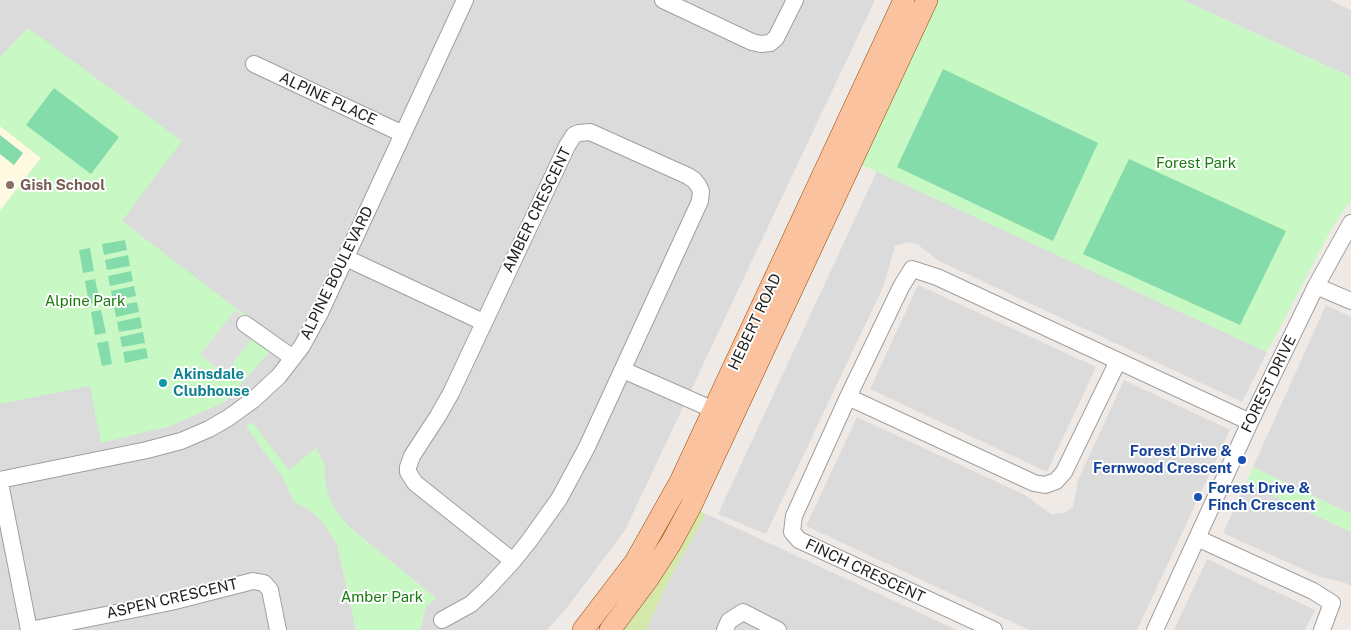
<!DOCTYPE html>
<style>
body{margin:0}
canvas{display:block;background:#efeae5}
</style>
<canvas width="1351" height="630"></canvas>
<script>
const c = document.querySelector('canvas').getContext('2d');
c.lineJoin = 'round';
function fill(path, color) { c.fillStyle = color; c.fill(path, 'evenodd'); }
const toPath = rows => new Path2D(rows.map(r => 'M' + r).join(''));
function strokePath(path, color, width, dash) { c.strokeStyle = color; c.lineWidth = width; c.lineCap = dash ? 'butt' : 'round'; c.setLineDash(dash || []); c.stroke(path); }
function label(font, color, halo, rows, align = 'center') {
  c.font = font + ' "Public Sans",sans-serif'; c.lineWidth = 4; c.setLineDash([]); c.textBaseline = 'middle'; c.strokeStyle = halo; c.fillStyle = color; for (const [text, x, y, turn = 0] of rows) {
    c.save(); c.translate(x, y); c.rotate((+turn || 0) * Math.PI / 180); c.textAlign = isNaN(turn) ? turn : align; if (halo) c.strokeText(text, 0, 0); c.fillText(text, 0, 0); c.restore();
  }
}
fill(toPath([
 [0,0,875,0,625,530,566,609,547,630,420,630,426,606,436,598,348,526,334,508,327,492,324,473,325,465,316,448,289,471,246,426,282,476,294,502,308,509,322,521,337,544,356,630,0,630],
 [1183,0,1330,0,1351,10,1351,77],
 [877,171,1267,352,1242,402,939,261,917,244,908,242,895,246,884,285,766,534,718,514],
 [918,285,1096,367,1047,472,870,389],
 [1326,305,1351,317,1351,514,1253,467],
 [1124,380,1230,430,1137,630,1029,630,806,526,857,417,1025,495,1051,514,1065,513,1073,507,1078,480],
 [1246,483,1351,532,1351,586,1343,582,1320,577,1223,533],
 [706,514,957,630,646,630,667,584],
 [1207,559,1315,610,1305,630,1174,630]
]), '#dcdbdc');
fill(toPath([
 [0,126,41,158,0,211]
]), '#fef9df');
fill(toPath([
 [696,509,706,514,667,584,646,630,618,630]
]), '#d4e8ac');
fill(toPath([
 [938,0,1183,0,1351,77,1351,200,1333,226,1267,352,862,165],
 [28,28,182,141,122,221,279,341,225,402,170,426,101,443,90,386,0,404,0,211,41,158,0,126,0,57],
 [252,422,289,470,316,448,325,465,324,473,327,492,334,508,348,526,436,598,426,607,420,630,356,630,337,544,322,521,308,509,294,502,282,476,246,426],
 [1253,467,1351,514,1351,532,1246,483]
]), '#c8f8c3');
fill(toPath([
 [943,69,1098,143,1053,241,897,167],
 [54,88,119,137,91,174,26,125],
 [0,135,23,153,14,165,0,154],
 [1129,159,1286,231,1240,325,1083,254],
 [125,240,127,250,104,255,102,244],
 [90,248,94,271,83,273,79,250],
 [128,255,130,266,107,270,105,260],
 [131,271,133,281,110,286,108,276],
 [95,279,100,302,89,304,85,281],
 [134,286,136,296,113,301,111,291],
 [137,302,139,312,116,317,114,306],
 [101,310,106,333,95,335,91,312],
 [140,317,142,328,119,332,117,322],
 [143,332,145,343,122,347,120,337],
 [108,341,112,364,102,366,97,343],
 [146,348,148,358,125,363,123,352]
]), '#84dcab');
fill(toPath([
 [235,310,260,328,225,374,200,355]
]), '#dedede');
const minor = toPath([
 [663,0,752,42,761,44,770,43,776,38,795,0],
 [254,64,403,134],
 [346,258,483,322],
 [1316,286,1351,301],
 [245,324,293,358],
 [623,370,723,414],
 [848,397,1034,483,1045,485,1056,481,1064,472,1118,361],
 [0,480,147,450,181,441,209,429,228,418,253,400,279,376,302,346,320,313,465,0],
 [0,483,29,630],
 [1197,538,1313,591,1332,603,1322,630],
 [442,620,471,604,488,588,513,561,529,541,559,499,587,447,700,201,701,191,698,185,694,180,688,176,590,132,579,133,574,135,567,146,451,393,438,416,412,456,408,467,408,472,415,483,513,561],
 [30,630,171,602,253,581,264,583,270,590,278,630],
 [725,630,729,621,743,612,778,630],
 [994,630,799,540,792,532,794,516,848,397,901,287,912,269,937,277,1250,422],
 [1155,630,1250,422,1316,286,1351,223]
]);
const major = toPath([
 [583,630,635,562,680,482,904,0],
 [610,630,648,579,671,543,691,506,927,0]
]);
strokePath(minor, '#9f9f9f', 18);
strokePath(major, '#954b03', 22);
strokePath(minor, '#fff', 16);
strokePath(major, '#fac29f', 21);
for (const [x, y, r, color] of [
 [10,185,5,"#8d6e63"],
 [163,383,5,"#0f9aa8"],
 [1242,460,5,"#1a4fb4"],
 [1198,497,5,"#1a4fb4"]
]) { const dot = new Path2D(); dot.arc(x, y, r, 0, 2 * Math.PI); c.fillStyle = color; c.fill(dot); strokePath(dot, '#fff', 2); }
label('15px', '#1e1e1e', '#fff', [
 ["ALPINE PLACE",328,99,25],
 ["AMBER CRESCENT",537,210,-64],
 ["ALPINE BOULEVARD",337,273,-64],
 ["HEBERT ROAD",755,322,-65],
 ["FOREST DRIVE",1269,384,-64],
 ["FINCH CRESCENT",865,571,25],
 ["ASPEN CRESCENT",172,599,-13]
]);
label('15px', '#187b0e', '#fff', [
 ["Forest Park",1196,163],
 ["Alpine Park",85,301],
 ["Amber Park",382,597]
]);
label('bold 15px', '#785e54', '#fff', [
 ["Gish School",20,185]
], 'left');
label('bold 15px', '#0d838f', '#fff', [
 ["Akinsdale",173,374],
 ["Clubhouse",173,391]
], 'left');
label('bold 15px', '#164399', '#fff', [
 ["Forest Drive &",1232,451],
 ["Fernwood Crescent",1232,468],
 ["Forest Drive &",1208,488,"left"],
 ["Finch Crescent",1208,505,"left"]
], 'right');
</script>
